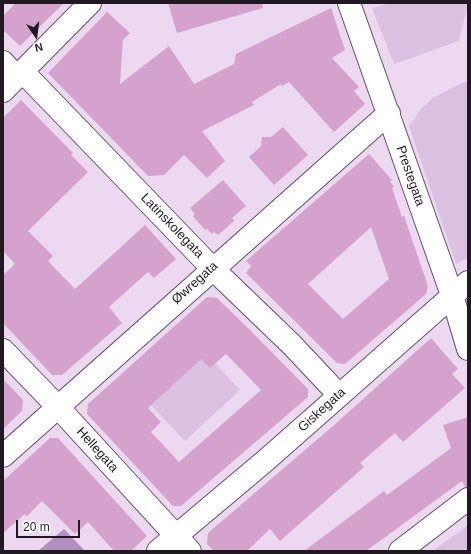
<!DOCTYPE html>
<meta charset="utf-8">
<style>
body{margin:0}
#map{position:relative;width:471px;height:554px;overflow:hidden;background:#ecd9f1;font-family:Arial,sans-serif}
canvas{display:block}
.frame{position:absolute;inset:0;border:4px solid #201922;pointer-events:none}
.north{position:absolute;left:16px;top:16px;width:40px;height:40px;-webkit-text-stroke:3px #fff;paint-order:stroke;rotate:166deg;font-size:11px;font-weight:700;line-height:16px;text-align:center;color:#201922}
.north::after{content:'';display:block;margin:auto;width:14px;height:18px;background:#201922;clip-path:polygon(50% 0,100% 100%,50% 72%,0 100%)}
.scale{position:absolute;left:16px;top:520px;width:64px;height:18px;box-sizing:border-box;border:2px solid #201922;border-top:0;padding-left:5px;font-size:12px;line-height:14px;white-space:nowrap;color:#201922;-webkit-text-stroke:3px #fff;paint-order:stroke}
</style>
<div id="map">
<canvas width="471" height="554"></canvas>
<div class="frame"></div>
<div class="north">N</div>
<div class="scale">20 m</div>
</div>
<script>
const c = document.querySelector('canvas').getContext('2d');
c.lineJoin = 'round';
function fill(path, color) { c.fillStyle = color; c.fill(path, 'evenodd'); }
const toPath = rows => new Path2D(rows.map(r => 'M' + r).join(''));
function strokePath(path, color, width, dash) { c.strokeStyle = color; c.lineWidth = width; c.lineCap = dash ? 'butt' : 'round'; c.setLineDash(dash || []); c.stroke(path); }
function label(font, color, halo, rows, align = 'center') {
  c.font = font + ' Arial,sans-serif'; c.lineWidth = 3; c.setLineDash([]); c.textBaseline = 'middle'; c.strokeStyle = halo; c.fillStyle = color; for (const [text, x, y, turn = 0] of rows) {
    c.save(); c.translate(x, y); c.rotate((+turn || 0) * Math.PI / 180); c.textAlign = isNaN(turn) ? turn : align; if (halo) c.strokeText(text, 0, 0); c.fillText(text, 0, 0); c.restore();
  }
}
fill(toPath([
 [390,3,468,3,459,41,394,64,372,8],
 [463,82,468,82,468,258,456,264,409,126,421,109,433,98],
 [206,353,240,390,185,441,151,405],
 [468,525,468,551,433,551]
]), '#dbc0e2');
fill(toPath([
 [64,529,85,551,38,551]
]), '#b48ebf');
fill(toPath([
 [16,3,64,3,20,46,3,30,3,16],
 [168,3,262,3,263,8,177,33],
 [331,8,345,50,332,58,359,87,354,91,365,104,334,132,289,82,282,86,281,84,252,102,254,105,202,131,225,161,207,178,184,155,164,175,148,176,48,73,107,12,130,33,123,40,120,84,169,46,194,84,234,64,236,54],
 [21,100,73,153,71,155,88,172,28,231,53,256,48,261,75,289,145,225,176,259,154,278,148,272,109,307,122,323,62,375,52,375,3,323,3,275,15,264,3,251,3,118],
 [283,127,308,155,274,185,249,157,261,146,262,137,271,137],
 [369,154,392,180,390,182,394,186,392,188,402,217,404,216,428,286,426,294,345,364,337,363,246,273,251,266,246,261],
 [371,227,389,279,343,319,308,284],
 [223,180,246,206,232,218,234,221,218,235,214,232,212,234,207,229,205,230,193,216,195,214,190,208],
 [207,297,217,298,249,329,308,389,308,397,181,506,173,506,87,414,88,404],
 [226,354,261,390,179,462,151,432,161,422,148,408,201,359,210,368],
 [431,338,458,369,452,374,465,388,403,442,395,433,360,463,364,467,280,541,270,529,247,551,214,551,207,544,208,533,333,426],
 [3,379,23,400,22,411,3,429],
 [468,417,468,487,465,487,462,481,366,551,304,551,384,491,387,495,451,448,443,425],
 [50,438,58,438,147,536,131,551,114,551,88,522,75,534,42,501,27,516,25,514,3,533,3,481]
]), '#d4a2cd');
const minor = toPath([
 [349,3,452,295,468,349],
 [3,62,17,78],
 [23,72,212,268,292,345,339,395],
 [3,91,90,3],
 [3,350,57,406,190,551],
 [3,456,389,113],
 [158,551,265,461,468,282],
 [400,551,468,499]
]);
strokePath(minor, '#615166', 24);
strokePath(minor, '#fff', 22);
label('13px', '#201922', '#fff', [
 ["Prestegata",410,176,71],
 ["Latinskolegata",172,226,46],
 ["Øwregata",195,283,-42],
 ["Giskegata",322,410,-42],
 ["Hellegata",97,450,48]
]);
</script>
